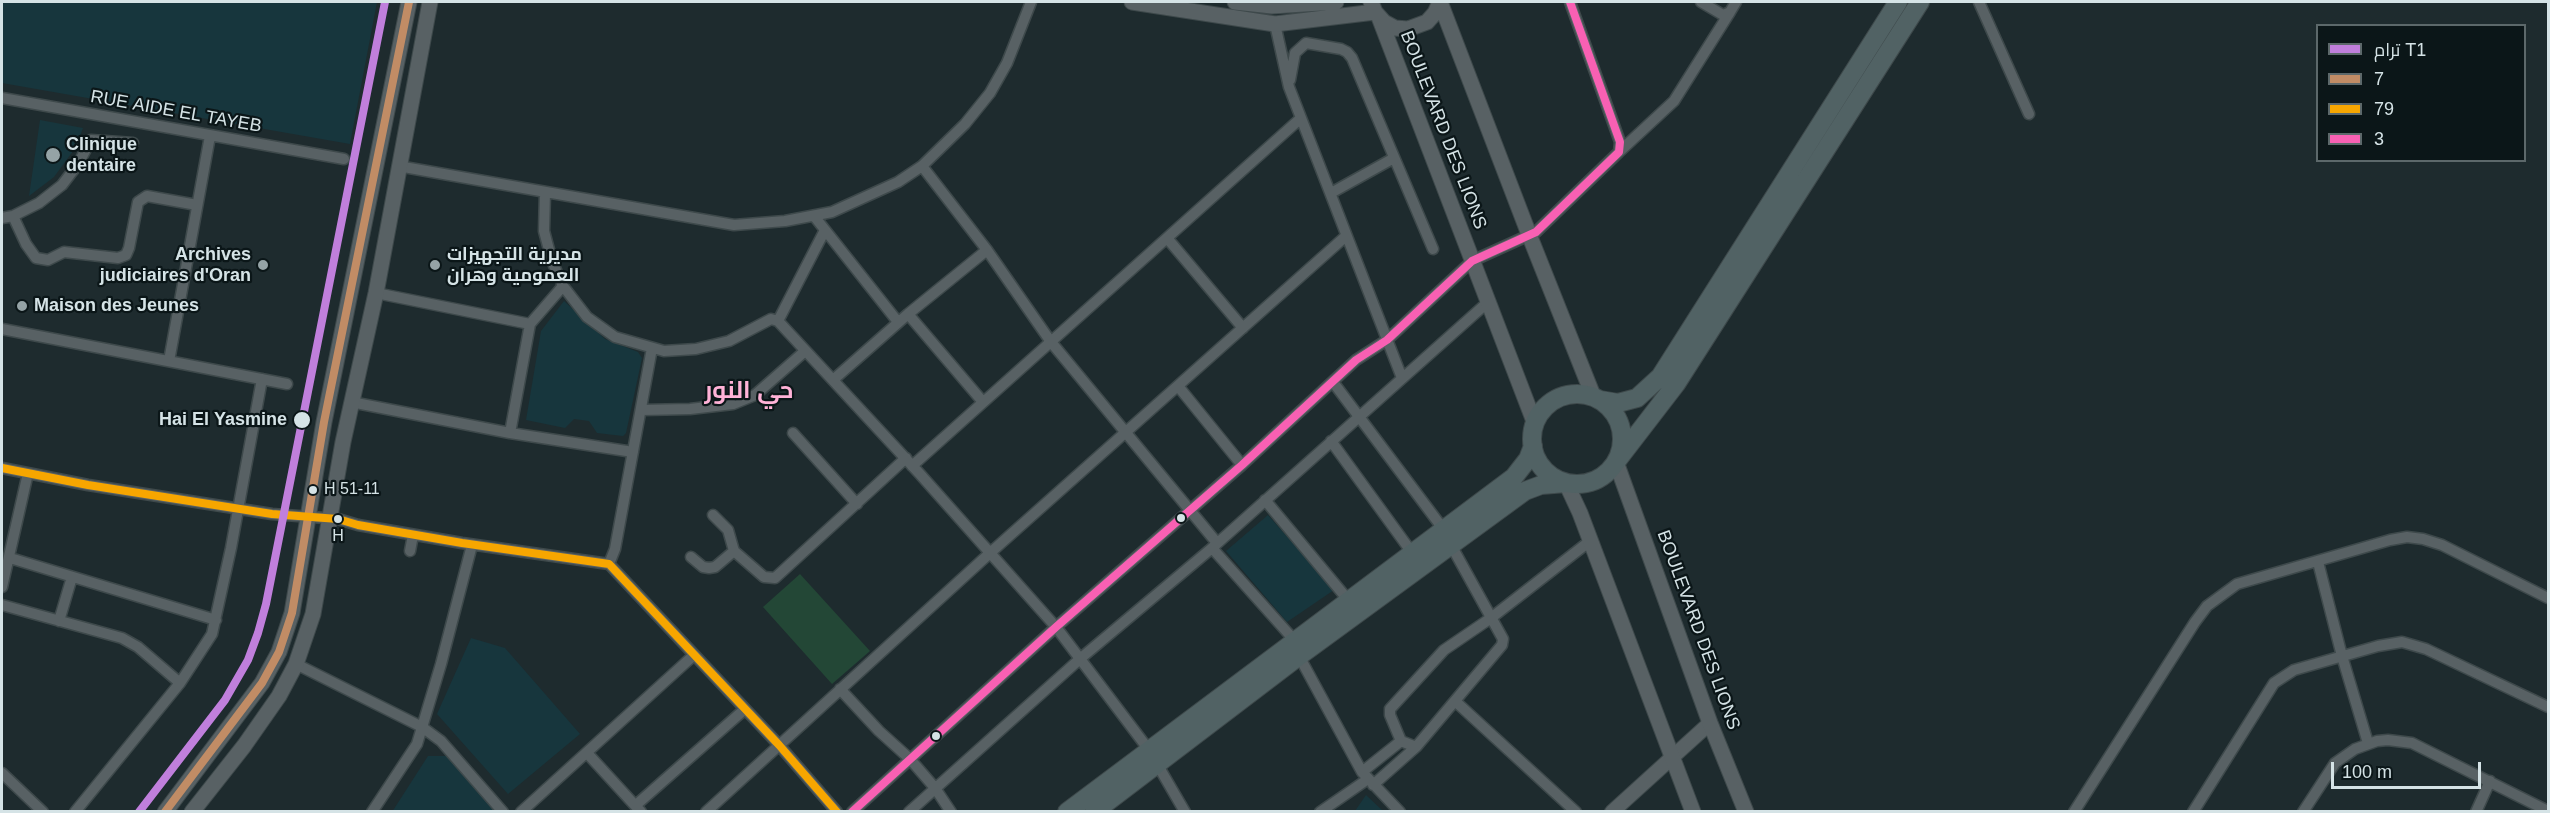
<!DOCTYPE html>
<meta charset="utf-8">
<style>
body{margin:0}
#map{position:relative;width:2550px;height:813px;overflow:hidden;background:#1e2b2e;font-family:Arial,Cairo,sans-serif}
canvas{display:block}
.frame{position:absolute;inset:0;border:3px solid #d5e3e6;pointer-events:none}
.legend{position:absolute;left:2316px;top:24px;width:210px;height:138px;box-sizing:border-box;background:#0b1618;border:2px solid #5c686a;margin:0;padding:8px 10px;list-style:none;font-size:18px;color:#d5e3e6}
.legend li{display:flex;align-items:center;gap:12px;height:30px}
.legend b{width:30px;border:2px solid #5c686a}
.scale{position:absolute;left:2331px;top:762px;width:150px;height:27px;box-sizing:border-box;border:3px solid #d5e3e6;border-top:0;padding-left:8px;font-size:18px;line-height:21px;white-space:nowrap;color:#d5e3e6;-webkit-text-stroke:4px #0b1618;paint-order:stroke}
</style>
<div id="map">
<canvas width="2550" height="813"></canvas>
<div class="frame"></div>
<ul class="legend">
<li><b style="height:8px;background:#c07fdc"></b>ترام T1</li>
<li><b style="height:8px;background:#c18c65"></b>7</li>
<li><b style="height:8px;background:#f7a600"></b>79</li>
<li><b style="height:8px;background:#f860b3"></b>3</li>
</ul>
<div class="scale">100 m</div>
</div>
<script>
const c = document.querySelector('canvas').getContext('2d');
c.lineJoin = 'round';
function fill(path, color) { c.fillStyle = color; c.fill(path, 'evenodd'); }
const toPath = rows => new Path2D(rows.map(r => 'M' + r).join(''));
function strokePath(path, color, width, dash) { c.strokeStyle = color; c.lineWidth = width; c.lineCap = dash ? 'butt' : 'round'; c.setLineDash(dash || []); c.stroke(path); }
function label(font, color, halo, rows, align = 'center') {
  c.font = font + ' Arial,Cairo,sans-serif'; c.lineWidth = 4.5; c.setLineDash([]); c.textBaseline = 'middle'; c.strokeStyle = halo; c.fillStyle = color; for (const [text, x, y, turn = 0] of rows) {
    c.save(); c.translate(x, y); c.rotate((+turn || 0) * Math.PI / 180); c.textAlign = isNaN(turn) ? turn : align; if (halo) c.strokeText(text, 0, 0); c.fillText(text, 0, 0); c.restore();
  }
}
fill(toPath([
 [2,2,377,2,350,144,2,83],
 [40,120,83,128,76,147,54,177,29,196],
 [564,301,605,339,638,352,642,358,626,433,623,436,597,433,589,421,574,419,565,428,526,420,541,331],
 [1268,515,1334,590,1287,622,1226,551],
 [471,638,505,648,580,734,508,794,437,714],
 [428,756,447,756,496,811,392,812],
 [1366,795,1383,811,1355,811]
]), '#17363d');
fill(toPath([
 [800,574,870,651,832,684,763,607]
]), '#234736');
const minor = toPath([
 [1701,2,1723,15,1730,12,1736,2],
 [1979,2,2029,114],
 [1275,24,1289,87,1402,378],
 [1290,80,1295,53,1306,43,1341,49,1347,52,1352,58,1433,249],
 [2,98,344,159],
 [1619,152,1674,101,1730,12],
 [398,166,734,225,785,221,832,212,898,182,922,166,965,124,990,93,1007,63,1031,2],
 [922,166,987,250,1051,342,1217,543],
 [545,192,544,231,552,261,563,286,587,317,615,337,664,351,696,349,729,341,771,319,778,321,919,473,1056,627,1149,750,1185,812],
 [1331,193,1394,158],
 [13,216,26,244,36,258,48,260,64,252,118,258,126,255,129,248,138,202,147,196,197,205],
 [814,216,898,322],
 [2,218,13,216,39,203,62,185,78,164,91,140,133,143],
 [1167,238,1243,328],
 [376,293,530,324],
 [908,314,983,402],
 [778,321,825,230],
 [2,329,287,384],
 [169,361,210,136],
 [833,380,908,314,987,250],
 [1333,382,1444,530,1451,545,1503,639,1502,645,1416,747,1401,741],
 [1178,386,1242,465],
 [351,402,510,433,633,452],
 [642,410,690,409,733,404,755,395,804,352],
 [510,433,530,324,563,286],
 [793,433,857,504],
 [1331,441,1413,554],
 [912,466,1301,118],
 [2,468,88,485,272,514,338,519,358,525,462,543,609,564,779,745,837,812],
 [1265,500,1349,601],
 [713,515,728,530,734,551],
 [1212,548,1295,641],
 [410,551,413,535],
 [691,557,703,567,709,568,715,567,734,551,764,577,775,578,906,458],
 [10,558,216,620],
 [2318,562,2342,656,2368,743],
 [609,564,615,549,652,348],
 [2,587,28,473],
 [2,605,122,638,138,647,180,683],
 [59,621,72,577],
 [1299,656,1362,772],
 [296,664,422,727,441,741,503,812],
 [840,689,879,731,910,759,935,788,951,812],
 [1455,701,1576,812],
 [587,753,641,812],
 [2,773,43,812],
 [1373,785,1416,747],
 [636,805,745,709],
 [75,812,180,683,212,634,231,548,262,379],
 [372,812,417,744,441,664,472,545],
 [521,812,694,655],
 [706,812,990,553,1346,236],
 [852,812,1056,627,1242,465,1356,360,1387,340,1472,261,1536,232,1619,152,1620,142,1570,2],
 [909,812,1081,658,1212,548,1488,302],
 [1320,812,1368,779],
 [1400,812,1362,772,1401,741,1390,715,1390,709,1444,650,1491,618,1590,541],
 [2074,812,2195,622,2207,606,2237,584,2390,540,2407,537,2423,539,2442,545,2548,598],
 [2193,812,2274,683,2294,670,2378,646,2402,642,2426,649,2548,707],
 [2303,812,2335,763,2355,749,2377,741,2388,740,2412,743,2548,811],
 [2476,812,2490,781]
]);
const tertiary = toPath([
 [1612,812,1710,723]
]);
const secondary = toPath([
 [1132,2,1275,24,1375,12],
 [1235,2,1272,6,1336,2],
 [1371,2,1375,12,1384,22,1395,28,1408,29,1427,22,1435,13,1440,2],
 [1440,2,1530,237,1594,398],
 [1379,17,1535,424],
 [1616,462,1710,723,1746,812],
 [1566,483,1580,513,1693,812],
 [165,812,262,683,279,652,292,613,324,422,409,2],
 [192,812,244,746,279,696,296,664,313,614,343,442,376,293,430,2]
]);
const primary = toPath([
 '1532 439a45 45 0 1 1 90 0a45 45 0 1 1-90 0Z',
 [1600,400,1618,403,1637,398,1660,377,1898,2],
 [1616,462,1676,384,1920,2],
 [1067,812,1514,477,1528,459,1533,446],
 [1094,812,1299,656,1525,491,1541,485,1566,483]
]);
strokePath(minor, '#3e494b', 13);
strokePath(tertiary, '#3e494b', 16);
strokePath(secondary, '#3e494b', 17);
strokePath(primary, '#3e494b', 20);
strokePath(minor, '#586164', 10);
strokePath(tertiary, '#586164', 14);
strokePath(secondary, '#586164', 15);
strokePath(primary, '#516264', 18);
strokePath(toPath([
 [165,812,262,683,279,652,292,613,324,422,409,2]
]), '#c18c65', 8);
strokePath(toPath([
 [2,468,88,485,272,514,338,519,358,525,462,543,609,564,779,745,837,812]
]), '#f7a600', 8);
strokePath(toPath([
 [852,812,1056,627,1242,465,1356,360,1387,340,1472,261,1536,232,1619,152,1620,142,1570,2]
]), '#f860b3', 8);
strokePath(toPath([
 [139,812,225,700,248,660,258,633,266,604,385,2]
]), '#c07fdc', 8);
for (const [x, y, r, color] of [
 [53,155,8,"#95a3a6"],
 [263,265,6,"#95a3a6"],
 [435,265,6,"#95a3a6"],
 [22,306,6,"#95a3a6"],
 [302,420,9,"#d5e3e6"],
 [313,490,5,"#d5e3e6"],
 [1181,518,5,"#d5e3e6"],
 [338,519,5,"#d5e3e6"],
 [936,736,5,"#d5e3e6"]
]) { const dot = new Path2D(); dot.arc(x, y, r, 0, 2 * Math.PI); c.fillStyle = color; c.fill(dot); strokePath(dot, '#0b1618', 2); }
label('16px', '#d5e3e6', '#0b1618', [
 ["H 51-11",324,490],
 ["H",338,537,"center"]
], 'left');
label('18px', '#d5e3e6', '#0b1618', [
 ["RUE AIDE EL TAYEB",176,112,10],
 ["BOULEVARD DES LIONS",1443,130,69],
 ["BOULEVARD DES LIONS",1698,630,70]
]);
label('bold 18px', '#d5e3e6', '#0b1618', [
 ["Clinique",66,145],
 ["dentaire",66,166],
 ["Archives",251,255,"right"],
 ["judiciaires d'Oran",251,276,"right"],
 ["مديرية التجهيزات",447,255],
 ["العمومية وهران",447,276],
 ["Maison des Jeunes",34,306]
], 'left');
label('bold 18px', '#d5e3e6', '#0b1618', [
 ["Hai El Yasmine",287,420]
], 'right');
label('bold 24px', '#ffb2d7', '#0b1618', [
 ["حي النور",749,391]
]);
</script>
